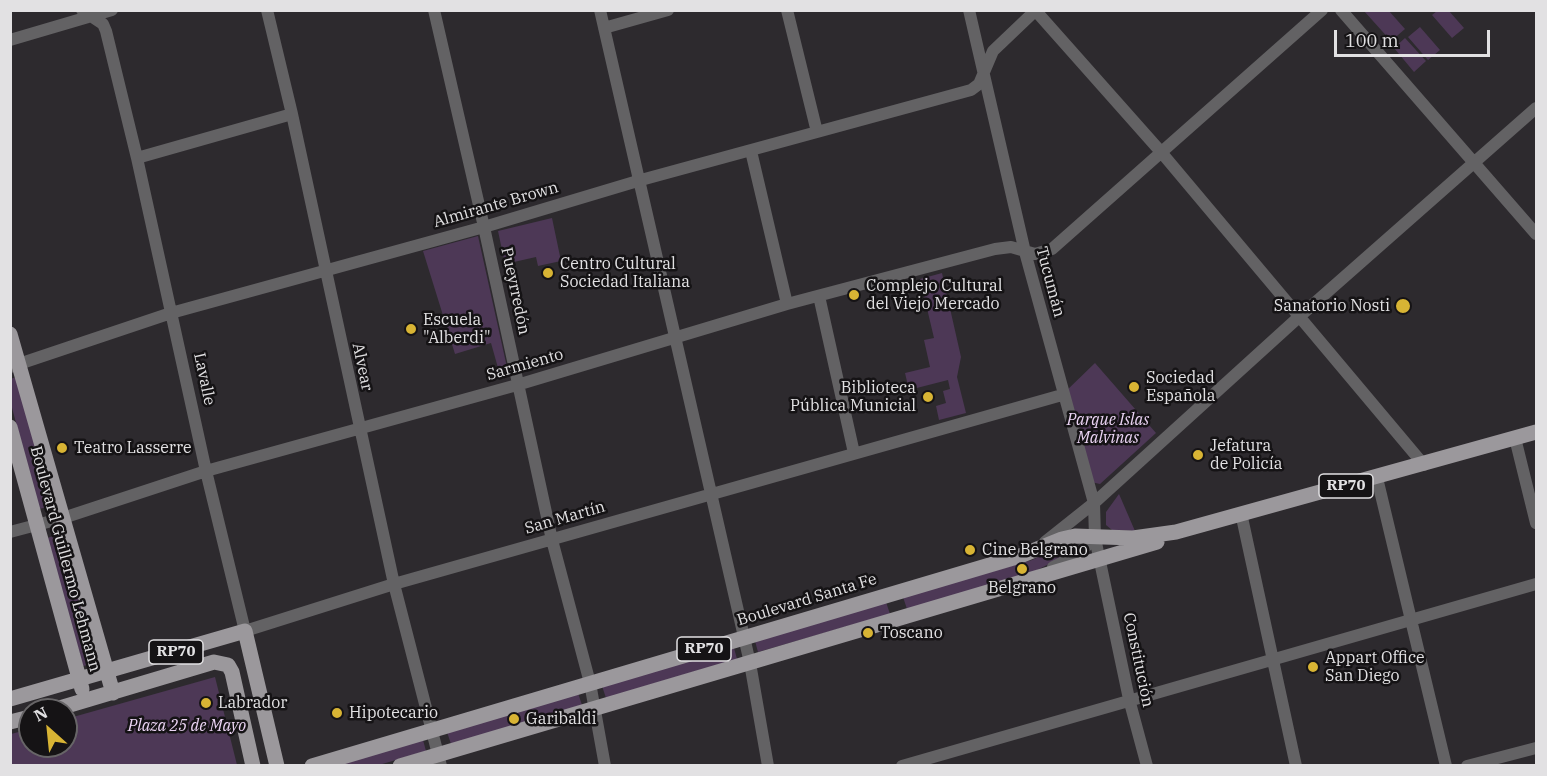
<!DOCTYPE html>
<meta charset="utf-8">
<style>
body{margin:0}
#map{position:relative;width:1547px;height:776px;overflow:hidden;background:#2d2a2e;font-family:"IBM Plex Serif",serif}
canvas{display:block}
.frame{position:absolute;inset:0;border:12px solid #e2e1e3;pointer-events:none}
.north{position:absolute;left:18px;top:698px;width:60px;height:60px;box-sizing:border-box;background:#151315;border:2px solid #676567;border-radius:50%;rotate:333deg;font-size:16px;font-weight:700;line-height:24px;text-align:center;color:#e2e1e3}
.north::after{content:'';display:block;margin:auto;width:21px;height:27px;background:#d8b434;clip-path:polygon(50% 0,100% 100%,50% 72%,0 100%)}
.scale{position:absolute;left:1334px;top:30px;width:156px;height:27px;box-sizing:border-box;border:3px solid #e2e1e3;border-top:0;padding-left:8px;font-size:18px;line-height:21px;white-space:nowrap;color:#e2e1e3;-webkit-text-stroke:4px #151315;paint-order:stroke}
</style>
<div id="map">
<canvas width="1547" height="776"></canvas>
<div class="frame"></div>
<div class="north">N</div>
<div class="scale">100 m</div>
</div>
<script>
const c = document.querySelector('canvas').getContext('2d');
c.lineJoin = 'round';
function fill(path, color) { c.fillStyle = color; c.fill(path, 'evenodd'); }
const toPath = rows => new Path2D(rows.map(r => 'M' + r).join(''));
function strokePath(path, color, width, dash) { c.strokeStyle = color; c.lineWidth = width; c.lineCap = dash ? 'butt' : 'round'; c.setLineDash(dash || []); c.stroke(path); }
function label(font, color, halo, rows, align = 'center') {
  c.font = font + ' "IBM Plex Serif",serif'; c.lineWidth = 5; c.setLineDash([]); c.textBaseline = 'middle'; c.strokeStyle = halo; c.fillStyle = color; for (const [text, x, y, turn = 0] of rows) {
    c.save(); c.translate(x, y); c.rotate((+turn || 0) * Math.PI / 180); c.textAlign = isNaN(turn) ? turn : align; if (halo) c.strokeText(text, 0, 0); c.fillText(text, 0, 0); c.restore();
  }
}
fill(toPath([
 [1364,11,1389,11,1405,29,1391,41],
 [1437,11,1449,11,1464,28,1452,38,1432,15],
 [1420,27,1440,50,1428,60,1408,37],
 [1405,38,1426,61,1414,72,1394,48],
 [552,218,561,261,538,266,536,257,505,264,498,231],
 [478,236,508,372,500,375,491,343,455,354,423,251],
 [942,273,961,357,957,377,966,413,939,420,936,406,946,403,943,391,950,389,948,380,909,390,905,373,930,367,924,340,934,338,920,279],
 [1095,363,1156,433,1100,484,1091,482,1064,393],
 [17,377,52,506,39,509,11,404,10,379],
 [1119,494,1135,531,1112,530,1106,525,1106,512],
 [60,534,96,663,83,666,47,538],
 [1068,543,1073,546,1073,552,1031,573,907,609,903,597,1032,560],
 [886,602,890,614,758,652,755,641],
 [734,648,737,659,606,698,602,686],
 [215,677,237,765,11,765,11,734,30,729,30,746,66,746,66,719],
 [578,693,582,705,451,744,447,732],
 [423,740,426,751,379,765,336,766]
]), '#4d3856');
strokePath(toPath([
 [82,10,103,24,106,31,137,158,206,471,245,631,394,584,1062,395],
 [267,10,292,114,394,584,441,766],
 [434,10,484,227,552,540,590,683,605,766],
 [600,10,750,663,768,766],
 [787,10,817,132],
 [969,10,1025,252,1094,503,1095,538,1129,699,1147,766],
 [1035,10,1161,152,1424,465],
 [1341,10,1536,234],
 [604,28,668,10],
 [10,40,112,10],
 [751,151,787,304],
 [137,158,292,114],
 [819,296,854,453],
 [10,367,171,313,484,227,641,180,971,90,979,84,993,51,1036,10],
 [1515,438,1536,523],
 [1377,478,1446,766],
 [1241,513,1296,766],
 [10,532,63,518,206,471,517,385,787,304,995,249,1011,247,1035,254,1052,249,1322,10],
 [1045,542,1094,503,1300,316,1536,108],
 [1053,567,1077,555,1095,538],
 [902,766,1536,584],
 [1467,766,1536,748]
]), '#636264', 12);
strokePath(toPath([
 [10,334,113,693],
 [10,427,82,689],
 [10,699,245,631,277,766],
 [53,710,214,662,228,665,232,672,253,766],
 [10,722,30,717],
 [312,766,1020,556,1062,539,1075,536,1133,538,1176,532,1536,432],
 [400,766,1157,542]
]), '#9b989c', 15);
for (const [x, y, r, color] of [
 [548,273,6,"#d8b434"],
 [854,295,6,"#d8b434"],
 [1403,306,8,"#d8b434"],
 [411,329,6,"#d8b434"],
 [1134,387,6,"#d8b434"],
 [928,397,6,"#d8b434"],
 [62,448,6,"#d8b434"],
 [1198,455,6,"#d8b434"],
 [970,550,6,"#d8b434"],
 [1022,569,6,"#d8b434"],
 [868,633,6,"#d8b434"],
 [1313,667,6,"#d8b434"],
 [206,703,6,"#d8b434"],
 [337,713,6,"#d8b434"],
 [514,719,6,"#d8b434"]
]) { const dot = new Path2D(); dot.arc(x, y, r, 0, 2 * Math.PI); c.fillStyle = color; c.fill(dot); strokePath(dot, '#151315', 2); }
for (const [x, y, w] of [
 [1346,486,54],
 [704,649,54],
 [176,652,54]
]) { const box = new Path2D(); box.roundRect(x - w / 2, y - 12, w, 24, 4.5); c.fillStyle = '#151315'; c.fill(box); strokePath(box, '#e2e1e3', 1.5); }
label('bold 15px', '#e2e1e3', null, [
 ["RP70",1346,486],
 ["RP70",704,649],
 ["RP70",176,652]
]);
label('16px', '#e2e1e3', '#151315', [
 ["Almirante Brown",496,205,-16],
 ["Tucumán",1050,282,75],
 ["Pueyrredón",515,291,78],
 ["Sarmiento",525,365,-16],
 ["Alvear",362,367,78],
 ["Lavalle",204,379,78],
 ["San Martín",565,518,-16],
 ["Boulevard Guillermo Lehmann",65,559,75],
 ["Boulevard Santa Fe",807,600,-17],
 ["Constitución",1138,660,78]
]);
label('16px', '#e2e1e3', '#151315', [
 ["Centro Cultural",560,264],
 ["Sociedad Italiana",560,282],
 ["Complejo Cultural",866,286],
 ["del Viejo Mercado",866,304],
 ["Sanatorio Nosti",1390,306,"right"],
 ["Escuela",423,320],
 ["\"Alberdi\"",423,338],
 ["Sociedad",1146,378],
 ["Española",1146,396],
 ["Biblioteca",916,388,"right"],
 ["Pública Municial",916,406,"right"],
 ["Jefatura",1210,446],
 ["de Policía",1210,464],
 ["Teatro Lasserre",74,448],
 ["Cine Belgrano",982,550],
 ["Belgrano",1022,588,"center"],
 ["Toscano",880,633],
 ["Appart Office",1325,658],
 ["San Diego",1325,676],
 ["Labrador",218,703],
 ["Hipotecario",349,713],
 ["Garibaldi",526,719]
], 'left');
label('italic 16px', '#ecd5f5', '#151315', [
 ["Parque Islas",1108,420],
 ["Malvinas",1108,438],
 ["Plaza 25 de Mayo",187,726]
]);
</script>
